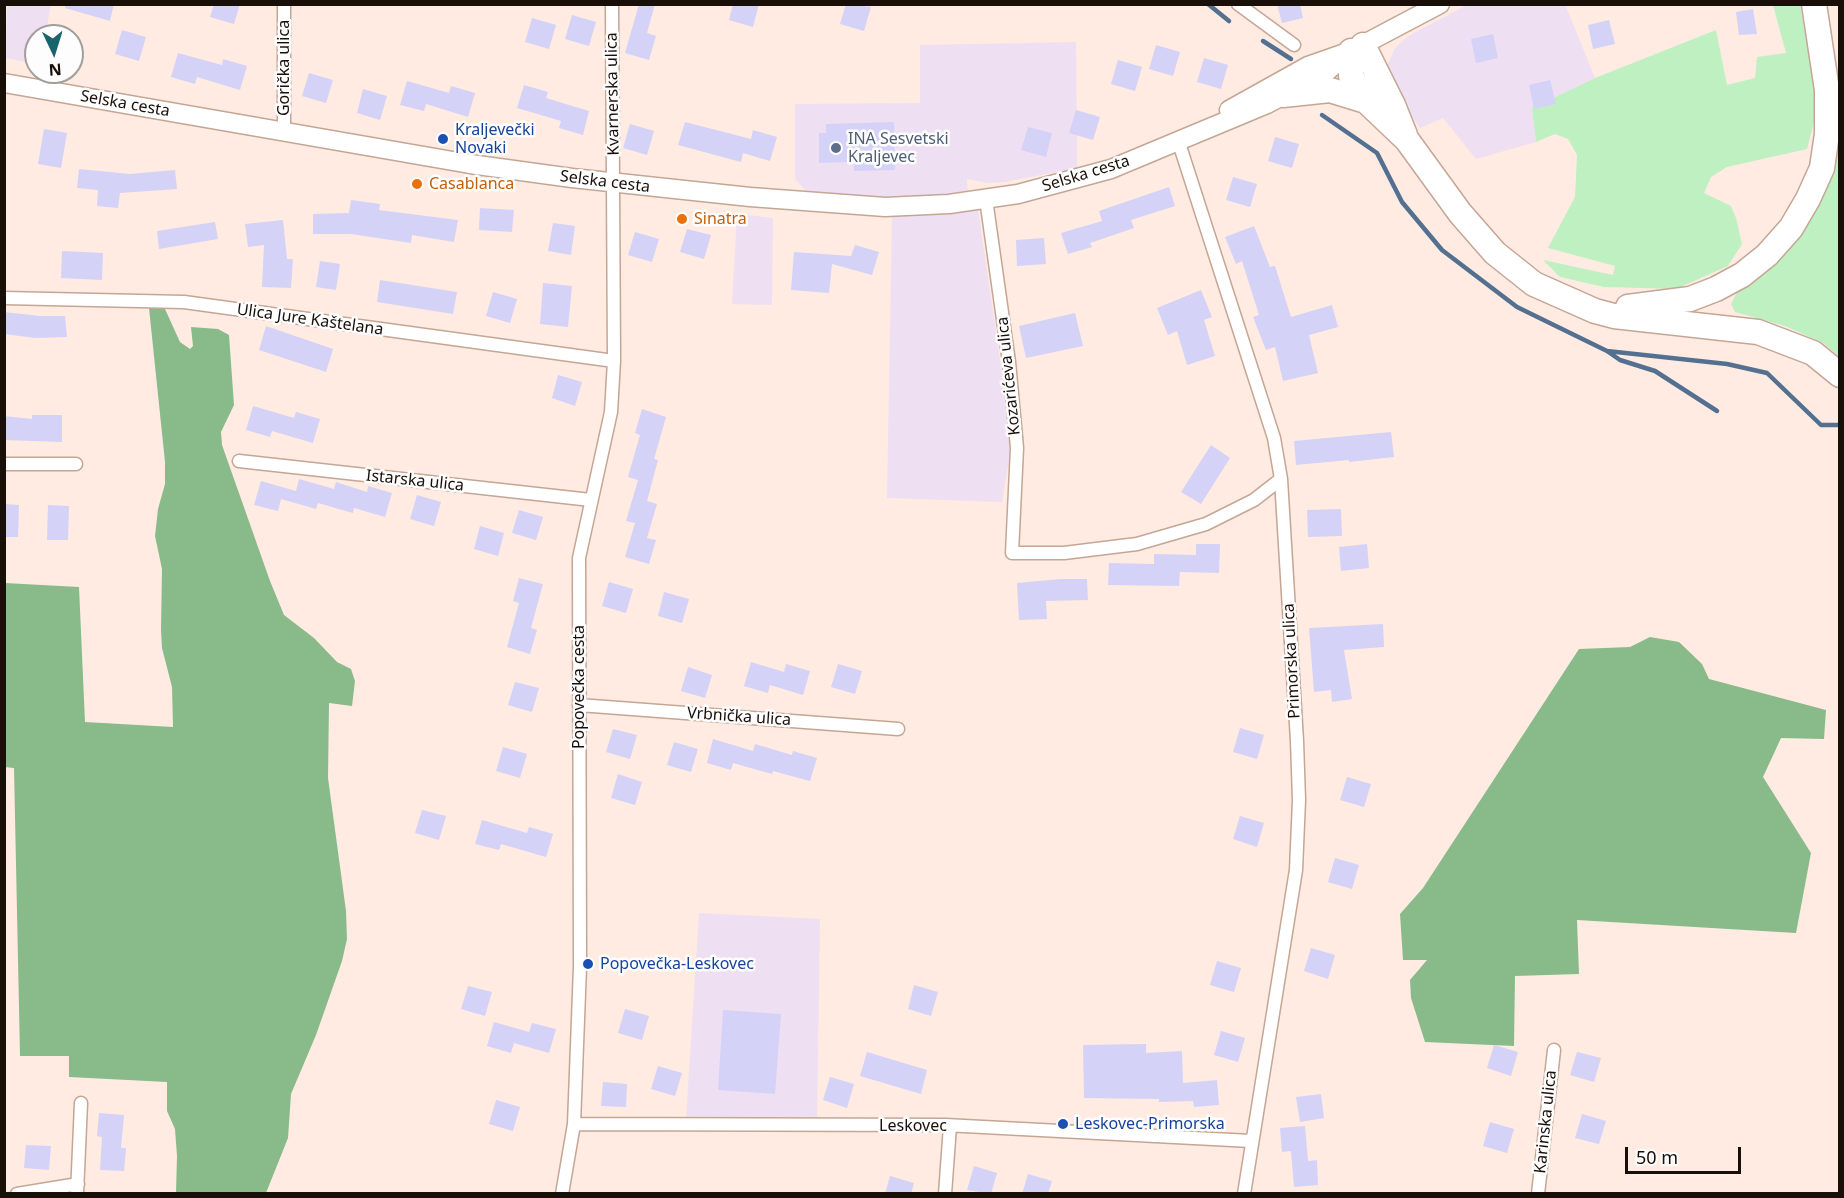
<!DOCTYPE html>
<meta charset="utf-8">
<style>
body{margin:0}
#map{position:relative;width:1844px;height:1198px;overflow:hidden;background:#ffebe1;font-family:"Noto Sans",sans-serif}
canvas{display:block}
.frame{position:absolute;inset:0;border:6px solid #190f09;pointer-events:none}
.north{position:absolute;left:24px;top:24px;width:60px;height:60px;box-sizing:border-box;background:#fdfdfd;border:2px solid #a29e9b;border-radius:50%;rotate:176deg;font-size:16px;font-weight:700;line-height:24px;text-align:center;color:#190f09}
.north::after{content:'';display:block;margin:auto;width:21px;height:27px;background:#17646d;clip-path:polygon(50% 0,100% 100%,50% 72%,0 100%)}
.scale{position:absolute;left:1625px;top:1147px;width:116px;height:27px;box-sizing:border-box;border:3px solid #190f09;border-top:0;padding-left:8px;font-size:18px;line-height:21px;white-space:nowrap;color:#190f09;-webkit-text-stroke:4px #fdfdfd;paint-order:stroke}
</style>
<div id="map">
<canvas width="1844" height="1198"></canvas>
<div class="frame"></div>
<div class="north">N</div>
<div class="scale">50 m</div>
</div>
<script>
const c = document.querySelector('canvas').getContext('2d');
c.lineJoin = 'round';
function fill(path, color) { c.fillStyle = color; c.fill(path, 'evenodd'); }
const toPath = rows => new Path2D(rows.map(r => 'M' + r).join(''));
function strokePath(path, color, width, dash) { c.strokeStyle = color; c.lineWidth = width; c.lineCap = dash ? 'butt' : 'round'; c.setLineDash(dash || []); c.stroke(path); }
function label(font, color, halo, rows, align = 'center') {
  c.font = font + ' "Noto Sans",sans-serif'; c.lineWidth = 5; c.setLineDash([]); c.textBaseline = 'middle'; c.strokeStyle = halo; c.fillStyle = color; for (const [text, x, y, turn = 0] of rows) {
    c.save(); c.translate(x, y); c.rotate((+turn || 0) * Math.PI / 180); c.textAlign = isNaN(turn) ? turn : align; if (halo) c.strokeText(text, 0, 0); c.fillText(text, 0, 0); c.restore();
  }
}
fill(toPath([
 [1565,4,1595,78,1532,108,1536,142,1476,159,1443,118,1420,128,1391,87,1386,68,1395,48,1408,36,1467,5],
 [7,5,51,5,45,36,36,36,36,64,5,58],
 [1076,42,1077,168,1005,182,988,183,967,179,968,197,904,200,810,195,795,179,795,104,920,103,920,45],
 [978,209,1002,373,1010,454,1002,502,887,498,892,216],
 [737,214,773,218,772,305,732,304],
 [699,913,820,919,817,1121,686,1120]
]), '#efdff2');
fill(toPath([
 [1773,5,1800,5,1818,107,1807,149,1727,167,1711,177,1704,193,1731,206,1736,218,1742,244,1728,266,1676,289,1604,287,1560,277,1543,260,1613,275,1615,266,1548,248,1575,197,1577,155,1568,139,1555,134,1536,142,1532,108,1595,78,1716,30,1727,85,1755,78,1757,57,1786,53],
 [1839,151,1839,356,1823,343,1785,326,1735,312,1731,304,1736,294,1777,259,1816,209]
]), '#bff0c1');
fill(toPath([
 [149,308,165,309,180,342,190,349,193,346,191,327,218,329,229,335,234,405,221,432,222,445,270,581,284,615,314,638,337,662,351,669,355,681,352,706,329,703,328,778,346,911,347,939,342,961,316,1035,291,1094,288,1138,266,1193,176,1193,177,1156,175,1129,167,1111,167,1082,69,1077,69,1056,20,1056,14,768,4,767,5,583,79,587,85,722,173,727,172,687,162,648,161,630,162,569,155,536,158,509,165,484,165,462],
 [1650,637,1679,642,1702,664,1709,679,1826,710,1824,739,1781,738,1763,777,1811,853,1796,933,1577,920,1579,974,1515,976,1514,1046,1425,1042,1411,998,1410,980,1427,960,1403,960,1400,914,1423,888,1579,649,1630,647]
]), '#89ba8a');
strokePath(toPath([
 [1208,4,1229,21],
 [1263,41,1291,59],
 [1322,115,1377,153,1402,202,1442,250,1517,307,1607,351,1727,364,1767,373,1821,425,1840,425],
 [1607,351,1620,360,1655,371,1717,411]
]), '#547090', 4.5);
fill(toPath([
 [66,4,114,4,110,21,65,8],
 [214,4,240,4,234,24,210,17],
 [639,4,655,4,647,33,656,36,649,60,625,53],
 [733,4,759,4,753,27,729,20],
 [846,4,871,7,864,31,840,24],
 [1277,4,1300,4,1303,18,1282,23],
 [1753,9,1757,34,1739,35,1736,12],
 [572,15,596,22,589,46,565,39],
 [532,18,556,25,549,49,525,42],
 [1609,20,1615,44,1593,49,1588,25],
 [122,30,146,37,139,61,115,54],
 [1493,34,1498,58,1476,63,1471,39],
 [1156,45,1180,52,1173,76,1149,69],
 [178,53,222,65,223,59,247,66,240,90,197,77,195,84,171,77],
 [1204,58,1228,65,1221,89,1197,82],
 [1118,60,1142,67,1135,91,1111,84],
 [309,73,333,80,326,103,302,96],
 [1550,80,1556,104,1534,109,1529,85],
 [407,81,449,93,451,86,475,93,468,117,426,104,424,111,400,105],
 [524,85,548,92,546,98,589,111,583,135,559,128,561,121,517,108],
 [363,89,387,96,380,120,357,113],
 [1076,110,1100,117,1093,140,1069,133],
 [685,122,751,139,753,130,777,137,770,161,743,153,741,162,678,145],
 [894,122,895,170,854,171,854,162,819,163,819,133,826,133,826,124],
 [630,124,654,131,647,155,623,148],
 [1028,127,1052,133,1046,157,1021,150],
 [44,129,67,133,61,168,38,164],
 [1275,137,1299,144,1292,168,1268,161],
 [79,169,130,174,175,170,177,189,120,193,118,208,97,206,98,190,77,188],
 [1233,177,1257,184,1250,207,1226,200],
 [1169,187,1175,206,1131,220,1134,228,1090,243,1092,247,1068,254,1061,233,1102,221,1099,211],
 [351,200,380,204,379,210,458,220,454,242,412,235,411,243,351,234,313,234,313,214,349,213],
 [480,208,514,210,512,232,479,230],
 [283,220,287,259,293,259,291,288,262,287,264,245,248,247,245,224],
 [215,222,218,239,159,249,157,231],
 [553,223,575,226,571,255,548,251],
 [1254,226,1270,267,1275,266,1291,317,1332,305,1338,327,1309,335,1318,373,1283,381,1275,347,1266,350,1253,317,1259,315,1242,261,1236,264,1225,237],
 [687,229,711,235,704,259,680,252],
 [635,232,659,239,652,262,628,255],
 [1044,238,1046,264,1017,266,1016,240],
 [855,245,879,252,872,275,832,264,829,293,791,290,794,252,851,256],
 [62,251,103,253,102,280,61,278],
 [320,261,340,264,336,290,316,287],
 [380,280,457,292,453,314,377,302],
 [543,283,572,286,568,327,540,324],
 [1201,290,1212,317,1204,320,1215,356,1187,365,1177,331,1168,335,1157,308],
 [493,292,517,299,510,323,486,316],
 [4,312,40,316,65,316,67,337,35,338,4,334],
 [1075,313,1083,346,1026,358,1019,326],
 [266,326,333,349,326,372,259,350],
 [558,375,582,382,575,406,552,398],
 [253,406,294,418,296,412,320,419,313,443,272,431,270,437,246,430],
 [642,409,666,417,654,459,658,460,647,501,657,504,647,538,656,540,649,564,625,557,635,523,626,521,638,480,628,477,640,435,635,433],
 [32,415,62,415,62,442,4,440,4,416,32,419],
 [1391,432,1394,457,1349,462,1349,460,1296,465,1294,441],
 [1211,445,1230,458,1201,504,1181,492],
 [299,479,334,489,336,482,367,492,368,486,392,493,385,517,354,508,353,513,318,503,316,509,281,499,278,511,254,505,261,481,296,491],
 [417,495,441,502,434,526,410,519],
 [4,504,19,505,18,537,4,537],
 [48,505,69,506,68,540,47,540],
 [1341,509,1342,536,1308,537,1307,510],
 [519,510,543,517,536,540,512,533],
 [480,526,504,533,498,556,474,549],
 [1196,544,1220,544,1219,573,1180,572,1179,586,1108,585,1109,563,1154,564,1154,554,1196,555],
 [1367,544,1369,568,1341,571,1339,547],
 [519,578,543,584,531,628,537,630,530,654,507,647,519,603,513,601],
 [1061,579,1087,579,1088,600,1046,601,1047,619,1019,620,1017,583],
 [609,582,633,589,626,613,602,606],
 [664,592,689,599,682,623,658,616],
 [1383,624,1384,647,1344,650,1352,699,1332,702,1331,690,1314,692,1309,628],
 [751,662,784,672,786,664,810,671,803,695,770,685,768,693,744,686],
 [838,664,862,671,855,694,831,687],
 [688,667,712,675,705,698,681,691],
 [515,682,539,688,532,712,508,705],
 [1240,728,1264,735,1257,759,1233,752],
 [613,729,637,735,630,759,606,752],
 [713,739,753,751,755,744,792,755,793,751,817,758,810,781,773,771,772,774,733,763,731,770,707,763],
 [674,742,698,749,691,772,667,765],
 [503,747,527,754,520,778,496,771],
 [618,774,642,782,635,805,611,798],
 [1347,777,1371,784,1364,807,1340,800],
 [422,810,446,816,439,840,415,833],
 [1240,816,1264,823,1257,847,1233,839],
 [482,820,527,833,529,827,553,834,546,857,501,844,499,850,475,844],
 [1335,858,1359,865,1352,889,1328,882],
 [1311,948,1335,955,1328,979,1304,971],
 [1217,961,1241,968,1234,992,1210,985],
 [914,985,938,992,931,1016,908,1009],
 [468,986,492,992,485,1016,461,1009],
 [625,1009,649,1016,642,1040,618,1033],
 [723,1010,781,1014,775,1094,718,1090],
 [494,1022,529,1032,532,1023,556,1029,549,1053,514,1043,511,1053,487,1046],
 [1221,1031,1245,1038,1238,1062,1214,1055],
 [1146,1044,1146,1053,1182,1051,1183,1083,1217,1080,1219,1105,1194,1107,1193,1101,1159,1102,1159,1099,1084,1098,1083,1045],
 [1494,1045,1518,1052,1511,1076,1487,1068],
 [867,1052,927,1070,921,1094,860,1076],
 [1577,1052,1601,1058,1594,1082,1570,1075],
 [658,1066,682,1073,675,1096,651,1089],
 [830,1077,854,1084,847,1108,823,1100],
 [603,1082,627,1084,626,1107,601,1106],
 [1321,1094,1324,1118,1300,1122,1296,1097],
 [496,1100,520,1107,513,1131,489,1124],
 [99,1113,124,1115,121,1148,126,1148,124,1171,100,1170,102,1137,97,1136],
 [1582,1114,1606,1121,1599,1144,1575,1138],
 [1490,1122,1514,1129,1507,1153,1483,1146],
 [1305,1126,1308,1161,1317,1160,1318,1185,1294,1187,1291,1151,1282,1152,1280,1128],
 [26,1145,51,1146,49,1170,24,1168],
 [974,1166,997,1173,991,1194,967,1190],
 [1028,1174,1052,1181,1048,1194,1022,1194],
 [890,1176,914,1183,911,1194,885,1194]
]), '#d5d2f8');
const street = toPath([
 [1238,4,1294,45],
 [284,131,284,4],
 [1178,140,1274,438,1281,479,1297,741,1299,800,1296,870,1244,1194],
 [986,199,1009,362,1017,448,1012,553,1064,553,1137,544,1206,524,1254,500,1281,479],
 [4,298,184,302,614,361],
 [239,461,591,500],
 [4,464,76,464],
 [579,705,898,729],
 [574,1124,945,1125,1251,1141],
 [17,1194,78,1184],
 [77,1194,81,1103],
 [562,1194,574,1124,580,967,579,558,611,412,614,361,612,4],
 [945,1194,950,1126],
 [1538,1194,1554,1050]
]);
const secondary = toPath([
 [4,83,470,164,572,178,750,197,885,207,949,204,1018,194,1111,169,1267,104,1325,73,1351,51],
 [1229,110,1308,66,1351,51,1440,4]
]);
const highway = toPath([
 [1363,45,1393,105,1405,135],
 [1351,51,1351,76,1366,101,1407,140,1460,213,1495,253,1534,284,1595,311,1614,316,1758,332,1813,353,1840,375],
 [1283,95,1330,90,1366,101],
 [1628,307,1690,299,1716,289,1742,275,1767,255,1791,228,1808,199,1822,168,1827,134,1827,90,1814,4]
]);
strokePath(street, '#c4a695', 15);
strokePath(secondary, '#c4a695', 21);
strokePath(highway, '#c4a695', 27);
strokePath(street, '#fff', 12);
strokePath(secondary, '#fff', 18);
strokePath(highway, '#fff', 24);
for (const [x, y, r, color] of [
 [443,139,6,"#1a4fb4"],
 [836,148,6,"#5c6f8a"],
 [417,184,6,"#e8710a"],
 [682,219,6,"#e8710a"],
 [588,964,6,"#1a4fb4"],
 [1063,1124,6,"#1a4fb4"]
]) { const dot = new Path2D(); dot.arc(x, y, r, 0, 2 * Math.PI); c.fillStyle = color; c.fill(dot); strokePath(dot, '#fdfdfd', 2); }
label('16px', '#190f09', '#fdfdfd', [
 ["Gorička ulica",284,68,-90],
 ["Kvarnerska ulica",613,94,-91],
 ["Selska cesta",125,104,10],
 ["Selska cesta",1086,174,-17],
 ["Selska cesta",605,182,7],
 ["Ulica Jure Kaštelana",310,320,8],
 ["Kozarićeva ulica",1009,376,-96],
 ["Istarska ulica",415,481,6],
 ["Primorska ulica",1292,661,-93],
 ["Popovečka cesta",579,687,-90],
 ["Vrbnička ulica",739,717,4],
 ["Karinska ulica",1546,1122,-84],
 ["Leskovec",913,1126]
]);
label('16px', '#164399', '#fdfdfd', [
 ["Kraljevečki",455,130],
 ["Novaki",455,148],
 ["Popovečka-Leskovec",600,964],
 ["Leskovec-Primorska",1075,1124]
], 'left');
label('16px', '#4e5e75', '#fdfdfd', [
 ["INA Sesvetski",848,139],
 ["Kraljevec",848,157]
], 'left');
label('16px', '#c56008', '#fdfdfd', [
 ["Casablanca",429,184],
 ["Sinatra",694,219]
], 'left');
</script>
